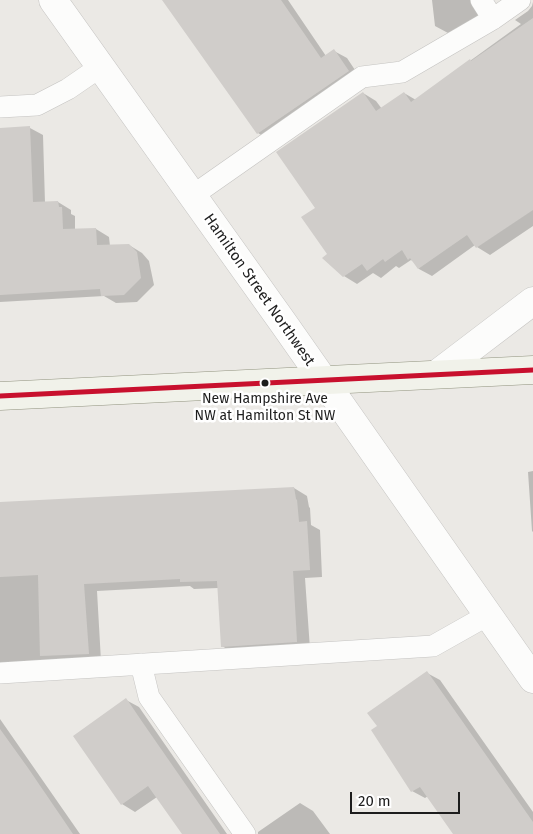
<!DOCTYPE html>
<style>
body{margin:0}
#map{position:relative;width:533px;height:834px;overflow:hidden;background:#ebe9e5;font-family:"Fira Sans",sans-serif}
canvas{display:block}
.scale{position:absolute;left:350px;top:792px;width:110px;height:22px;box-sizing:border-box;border:2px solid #1d1d1d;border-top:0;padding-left:6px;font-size:15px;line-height:18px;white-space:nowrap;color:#1d1d1d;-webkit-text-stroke:4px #fff;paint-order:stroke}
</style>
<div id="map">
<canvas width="533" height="834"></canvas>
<div class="scale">20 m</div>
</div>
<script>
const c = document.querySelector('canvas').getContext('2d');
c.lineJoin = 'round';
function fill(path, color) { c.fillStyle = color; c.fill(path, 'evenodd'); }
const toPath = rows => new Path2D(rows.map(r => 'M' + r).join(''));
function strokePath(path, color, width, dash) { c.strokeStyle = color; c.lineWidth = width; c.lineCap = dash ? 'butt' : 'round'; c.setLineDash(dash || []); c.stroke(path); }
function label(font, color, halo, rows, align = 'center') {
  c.font = font + ' "Fira Sans",sans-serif'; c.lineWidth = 5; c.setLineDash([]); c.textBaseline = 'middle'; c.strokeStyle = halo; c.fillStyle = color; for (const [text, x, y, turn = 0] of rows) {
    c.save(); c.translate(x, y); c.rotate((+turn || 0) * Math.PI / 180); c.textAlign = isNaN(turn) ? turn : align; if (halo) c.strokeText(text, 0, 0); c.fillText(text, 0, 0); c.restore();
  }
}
fill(toPath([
 [164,0,288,0,326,56,334,51,347,58,361,79,271,141,258,133],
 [432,0,484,0,483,15,448,33,435,26],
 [533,2,533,226,490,255,477,247,475,245,432,276,419,269,414,262,411,260,399,268,396,266,381,278,373,273,357,284,344,276,328,255,317,208,363,93,376,101,382,109,404,93,416,100,521,24,515,20,528,11,532,6],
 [30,128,43,135,45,203,58,202,71,210,71,214,75,216,75,230,96,229,109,237,110,246,129,245,142,253,149,261,154,285,137,302,116,303,104,296,0,302,0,133],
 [533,471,533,532,532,531,528,472],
 [294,488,307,496,309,507,310,508,311,525,320,530,322,577,305,578,310,649,235,654,222,646,218,588,194,589,190,586,97,591,101,661,0,667,0,503],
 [427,673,440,680,533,812,533,834,454,834,428,796,425,798,412,791,378,726],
 [126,700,139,707,227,834,183,834,157,797,135,812,122,804,75,737],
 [0,719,80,834,0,834],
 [300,803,313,811,330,834,258,834,258,832]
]), '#0003');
fill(toPath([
 [162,0,281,0,321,58,334,49,349,71,257,134],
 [533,18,533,210,476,248,467,235,418,269,410,258,408,260,402,250,385,262,383,259,367,271,362,264,343,277,322,258,327,254,301,217,315,208,276,152,363,92,376,111,404,92,411,102,470,59,471,61],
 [30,126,33,202,58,201,59,207,62,207,63,229,96,228,97,245,129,244,137,252,141,278,124,295,101,296,100,289,0,295,0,128],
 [294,487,296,499,297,500,299,522,307,521,310,570,293,571,297,642,221,647,217,581,180,582,180,579,84,584,89,654,40,656,38,575,0,577,0,502],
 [427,671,533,822,533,834,453,834,420,787,411,792,371,730,377,726,367,713],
 [126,698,143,723,220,834,182,834,148,786,121,805,73,736],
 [0,729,28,768,73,834,0,834]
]), '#d0cdca');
const service = toPath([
 [481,0,493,19],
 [0,107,37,105,68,89,100,67],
 [192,196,362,77,402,72,493,19,520,0],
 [141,664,149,697,245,834],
 [0,673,433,646,488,615]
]);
const minor = toPath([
 [53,0,284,324,533,679],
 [437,374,533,301]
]);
const secondary = toPath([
 [0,396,533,370]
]);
strokePath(service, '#c4c3c1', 22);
strokePath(minor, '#c4c3c1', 29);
strokePath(secondary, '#91937f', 29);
strokePath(service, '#fcfcfb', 21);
strokePath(minor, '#fcfcfb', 28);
strokePath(secondary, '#f1f2ea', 28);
strokePath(toPath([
 [0,396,533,370]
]), '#c8102e', 5);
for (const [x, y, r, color] of [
 [265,383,4.5,"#1d1d1d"]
]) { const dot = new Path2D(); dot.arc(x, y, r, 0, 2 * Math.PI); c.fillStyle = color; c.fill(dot); strokePath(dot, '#fff', 2); }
label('14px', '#1d1d1d', '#fff', [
 ["New Hampshire Ave",265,399],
 ["NW at Hamilton St NW",265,416]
]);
label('15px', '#1d1d1d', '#fff', [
 ["Hamilton Street Northwest",259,290,55]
]);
</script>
